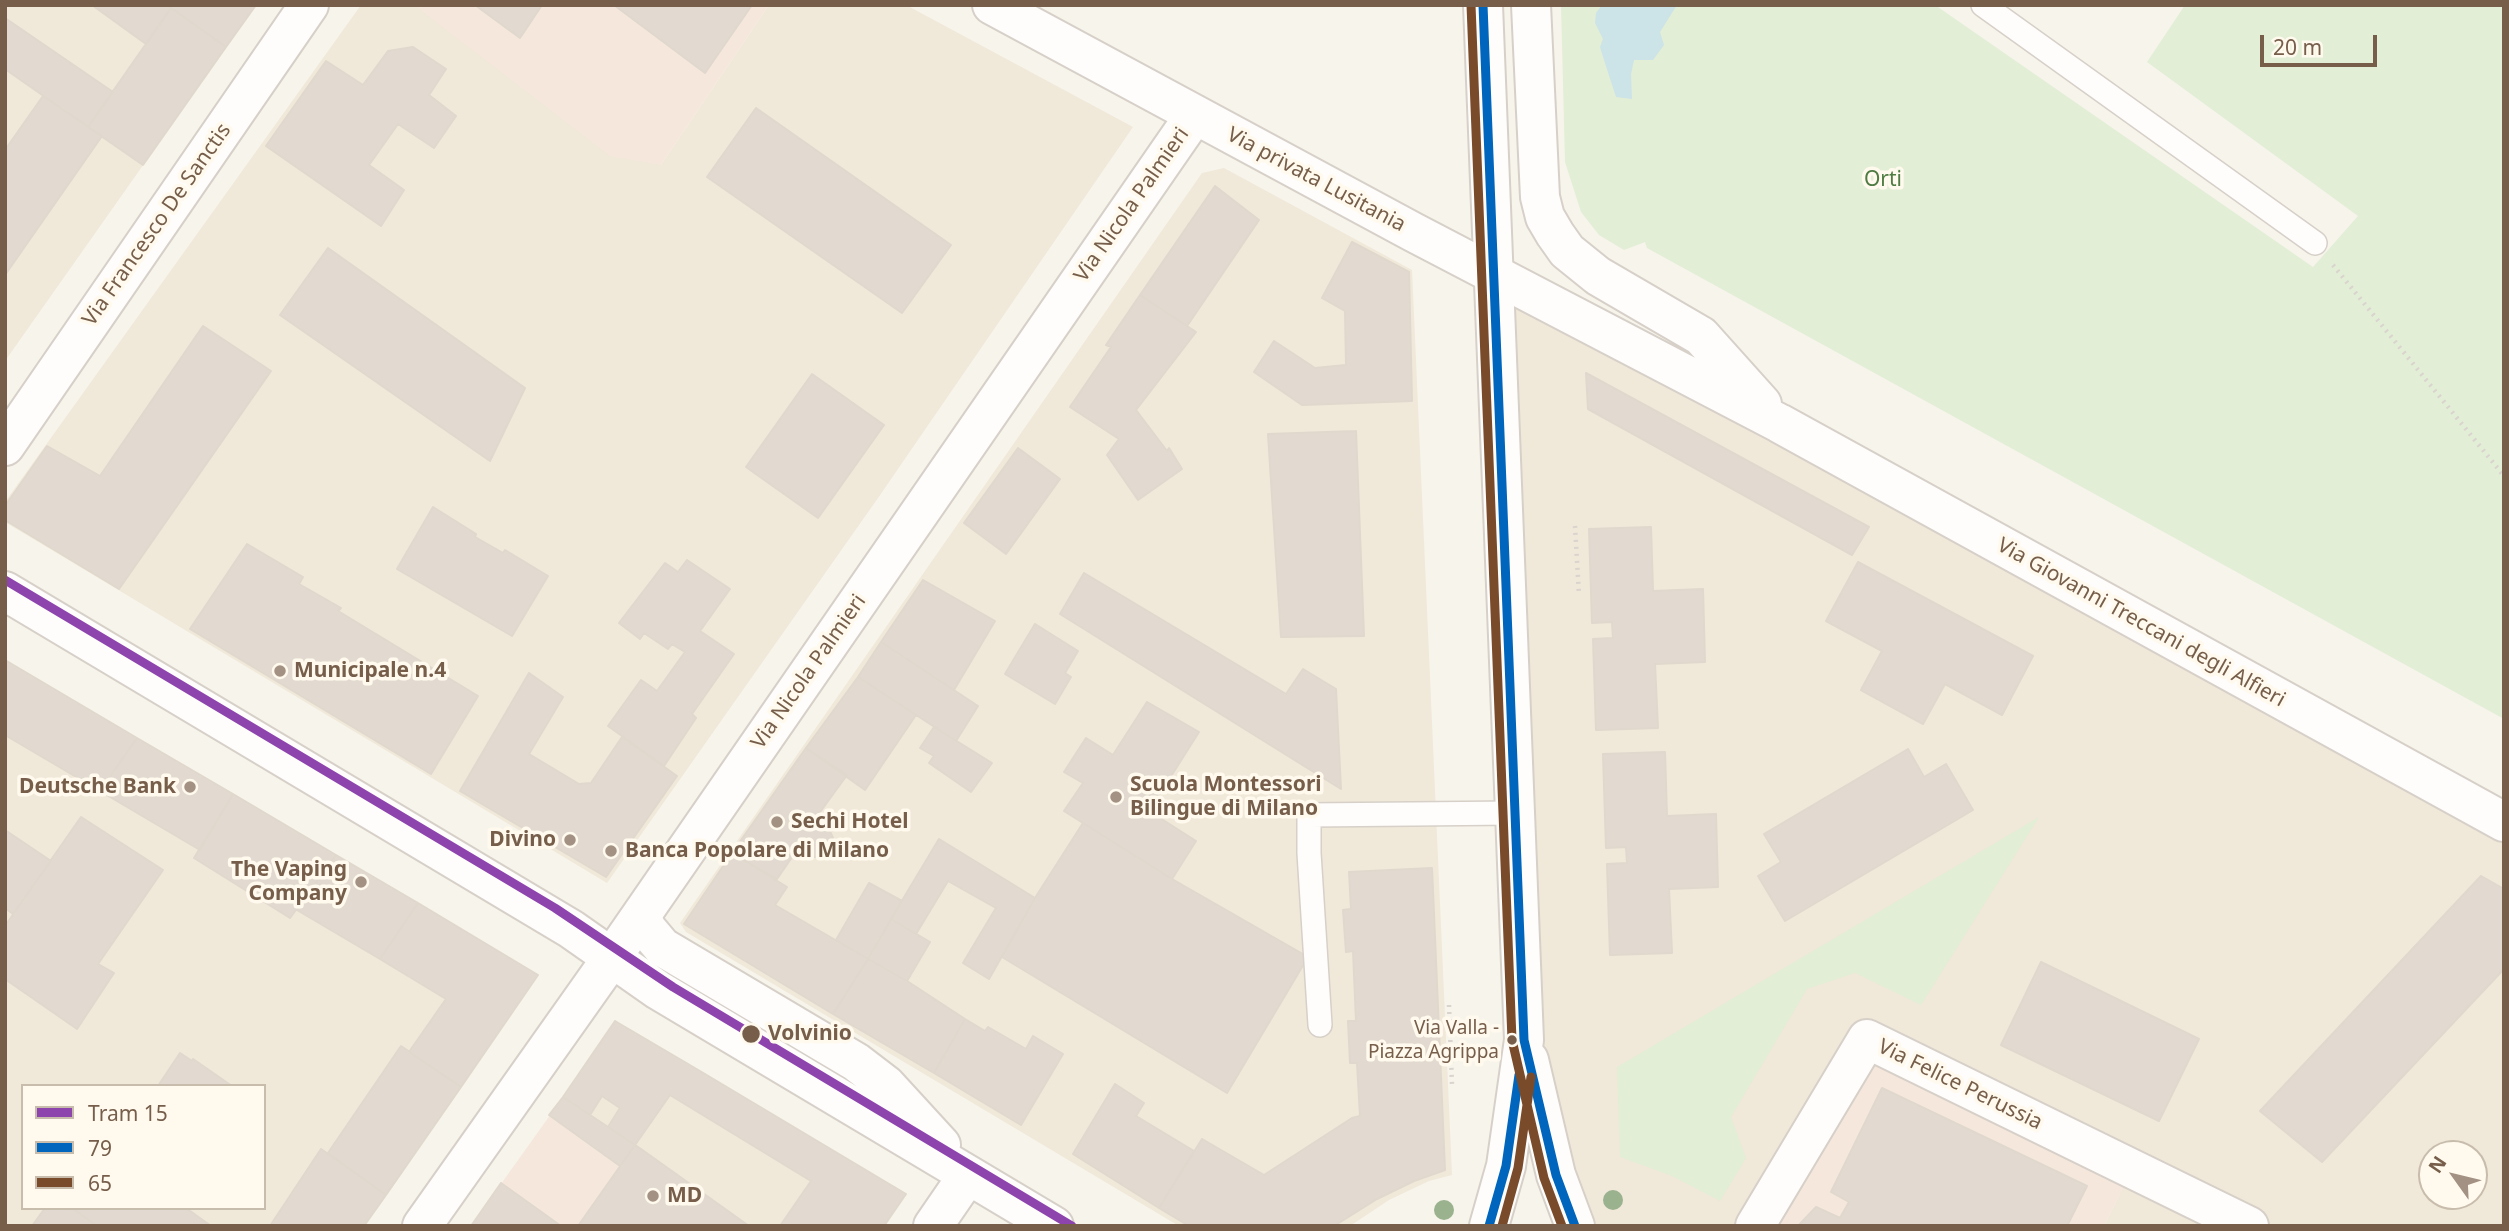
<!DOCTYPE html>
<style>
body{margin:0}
#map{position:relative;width:2509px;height:1231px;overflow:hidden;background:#f7f4eb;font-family:"Noto Sans",sans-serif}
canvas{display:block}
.frame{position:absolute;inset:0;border:7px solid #765e4b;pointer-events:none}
.legend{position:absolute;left:21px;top:1084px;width:245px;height:126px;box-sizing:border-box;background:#fffaed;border:2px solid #c8bcac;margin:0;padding:9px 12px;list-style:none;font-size:21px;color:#765e4b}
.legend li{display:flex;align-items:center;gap:14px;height:35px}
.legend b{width:35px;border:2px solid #c8bcac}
.north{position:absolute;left:2418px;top:1140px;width:70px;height:70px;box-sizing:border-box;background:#fffaed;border:2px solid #c8bcac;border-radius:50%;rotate:304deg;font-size:19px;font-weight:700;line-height:28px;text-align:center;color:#765e4b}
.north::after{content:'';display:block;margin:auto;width:24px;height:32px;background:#a39283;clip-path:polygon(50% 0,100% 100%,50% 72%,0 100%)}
.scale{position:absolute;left:2260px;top:35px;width:117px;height:32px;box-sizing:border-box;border:4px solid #765e4b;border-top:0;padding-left:9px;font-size:21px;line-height:24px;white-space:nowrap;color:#765e4b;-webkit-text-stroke:5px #fffaed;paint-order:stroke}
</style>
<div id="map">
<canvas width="2509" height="1231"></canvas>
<div class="frame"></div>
<ul class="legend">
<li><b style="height:9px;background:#8e44ad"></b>Tram 15</li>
<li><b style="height:9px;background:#0065bd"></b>79</li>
<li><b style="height:9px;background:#7a4b2a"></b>65</li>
</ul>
<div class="north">N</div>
<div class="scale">20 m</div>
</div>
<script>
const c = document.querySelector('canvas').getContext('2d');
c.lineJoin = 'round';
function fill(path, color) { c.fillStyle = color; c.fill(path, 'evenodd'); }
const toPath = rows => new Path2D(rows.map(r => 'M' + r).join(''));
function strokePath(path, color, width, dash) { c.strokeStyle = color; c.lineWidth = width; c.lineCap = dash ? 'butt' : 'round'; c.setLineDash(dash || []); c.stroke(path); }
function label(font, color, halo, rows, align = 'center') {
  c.font = font + ' "Noto Sans",sans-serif'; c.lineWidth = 7; c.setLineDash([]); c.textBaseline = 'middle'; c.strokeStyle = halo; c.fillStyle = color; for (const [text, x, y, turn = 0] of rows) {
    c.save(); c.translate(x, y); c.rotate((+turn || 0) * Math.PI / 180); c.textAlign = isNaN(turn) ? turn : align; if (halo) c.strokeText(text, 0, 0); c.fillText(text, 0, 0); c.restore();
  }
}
fill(toPath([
 [5,5,256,5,5,361],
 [361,5,416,5,661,165,769,5,906,5,1133,127,878,498,607,883,5,522,5,502],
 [1224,168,1412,270,1452,1175,1429,1181,1389,1200,1350,1226,1179,1226,686,932,680,923,1202,173],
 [1494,273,2504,821,2504,1226,2104,1226,2132,1170,1755,1226,1567,1226,1524,1040],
 [2432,1154,2474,1154,2474,1196,2432,1196],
 [5,660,538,975,364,1226,5,1226],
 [23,1086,264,1086,264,1208,23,1208],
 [615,1021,906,1194,884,1226,749,1226,563,1097]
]), '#f0e8d9');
fill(toPath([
 [414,5,769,5,661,165,610,156],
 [1867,1039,2133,1169,2104,1226,1755,1226],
 [563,1097,635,1145,749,1226,471,1226]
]), '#f5e7dc');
fill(toPath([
 [1561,5,1935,5,2313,267,2358,216,2147,62,2185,5,2504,5,2504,719,1647,248,1645,242,1624,250,1599,235,1581,212,1565,162],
 [2039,817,1921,1005,1855,973,1807,989,1731,1117,1746,1158,1720,1201,1672,1176,1620,1157,1617,1067]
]), '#e2eed6');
fill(toPath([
 [1602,5,1677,5,1660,32,1664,45,1653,60,1634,60,1631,74,1632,99,1616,97,1604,60,1600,47,1603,39,1595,23,1596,13]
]), '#cce3e8');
const building = toPath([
 [92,5,167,5,171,8,146,44,92,5],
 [167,5,256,5,226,47,167,5],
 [475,5,542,5,520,38,475,5],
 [614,5,752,5,705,73,614,5],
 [171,8,226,47,143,165,88,127,171,8],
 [5,18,113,92,88,127,5,69,5,18],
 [413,47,446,69,429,95,456,116,434,148,398,124,369,165,404,190,381,226,266,146,326,61,363,85,388,51,413,47],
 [43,96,102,136,5,275,5,150,43,96],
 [756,108,951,245,902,313,707,177,756,108],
 [1215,186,1259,220,1187,326,1140,295,1215,186],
 [1352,242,1409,272,1412,401,1302,405,1254,372,1274,341,1315,368,1346,365,1345,311,1322,298,1352,242],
 [328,248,525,388,490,461,280,315,328,248],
 [1140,295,1196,332,1136,410,1167,451,1169,448,1182,469,1138,500,1107,455,1119,439,1070,407,1111,347,1106,345,1140,295],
 [203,326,271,371,119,589,5,520,5,506,47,446,100,476,203,326],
 [1586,373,1869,527,1852,555,1588,409,1586,373],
 [812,374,884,425,818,518,746,467,812,374],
 [1356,431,1364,636,1281,637,1268,434,1356,431],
 [1018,448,1060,479,1006,554,964,523,1018,448],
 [433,507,476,534,475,537,503,553,505,550,548,576,512,636,397,569,433,507],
 [1651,527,1653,591,1703,589,1705,662,1655,664,1658,728,1596,730,1593,639,1613,638,1612,622,1592,623,1589,529,1651,527],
 [247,544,303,577,299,584,341,608,338,611,478,696,431,774,190,629,247,544],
 [687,560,730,589,700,631,734,654,692,714,696,718,664,766,608,726,641,680,657,691,685,652,672,644,668,649,644,633,640,639,619,623,665,563,678,572,687,560],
 [1858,562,2033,656,2002,715,1945,684,1923,724,1861,690,1882,651,1826,621,1858,562],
 [1084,573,1286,694,1303,669,1336,689,1341,789,1060,614,1084,573],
 [923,580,995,621,954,690,881,642,923,580],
 [1035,624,1078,651,1065,673,1071,677,1055,704,1005,674,1035,624],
 [881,642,978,706,956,741,858,677,881,642],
 [5,660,137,738,100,791,5,735,5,660],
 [529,673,563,697,529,754,579,784,591,783,622,737,677,776,606,877,460,791,529,673],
 [858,677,916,715,865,790,806,748,858,677],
 [1147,702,1199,732,1149,811,1196,841,1172,879,1064,811,1083,783,1064,772,1086,738,1113,755,1147,702],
 [934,727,992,763,971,792,929,763,934,756,920,748,934,727],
 [137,738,233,794,200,850,100,791,137,738],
 [806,748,847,775,815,819,829,829,833,838,821,855,814,857,799,847,777,879,732,853,806,748],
 [1908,749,1924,777,1946,764,1973,810,1785,921,1758,876,1781,862,1764,834,1908,749],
 [1665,752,1667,816,1716,814,1718,887,1669,889,1672,953,1610,955,1607,864,1627,863,1626,847,1606,848,1603,754,1665,752],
 [233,794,336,855,290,918,194,858,233,794],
 [81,817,163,870,98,964,114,973,77,1029,5,979,5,926,81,817],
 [1083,823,1172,879,1308,957,1227,1093,1002,957,1035,898,1083,823],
 [5,830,51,861,13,914,5,908,5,830],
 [939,839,1035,898,989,979,963,963,996,908,948,881,916,934,891,919,939,839],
 [732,853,787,887,775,905,868,959,833,1014,684,924,732,853],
 [336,855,418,903,380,959,297,910,336,855],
 [1432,868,1445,1170,1414,1181,1377,1199,1334,1226,1189,1226,1159,1208,1202,1139,1264,1175,1352,1118,1360,1116,1357,1063,1350,1063,1348,1021,1356,1021,1353,951,1346,952,1343,910,1351,909,1349,872,1432,868],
 [2481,876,2504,889,2504,969,2322,1162,2260,1111,2481,876],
 [869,883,902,901,868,959,836,940,869,883],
 [418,903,538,975,461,1087,409,1052,446,999,380,959,418,903],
 [891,919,930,942,907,981,868,959,891,919],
 [868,959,907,981,965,1019,934,1073,833,1014,868,959],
 [2041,962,2199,1039,2159,1121,2001,1045,2041,962],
 [965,1019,985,1031,988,1027,1026,1049,1033,1036,1063,1054,1021,1125,934,1073,965,1019],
 [615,1021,700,1071,906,1194,884,1226,780,1226,811,1181,670,1095,635,1145,608,1127,620,1108,602,1096,590,1115,563,1097,615,1021],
 [401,1046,461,1087,386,1195,328,1153,401,1046],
 [180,1053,192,1061,193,1059,232,1086,158,1086,180,1053],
 [1115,1084,1144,1103,1136,1116,1194,1151,1159,1208,1073,1154,1115,1084],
 [1882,1088,2087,1186,2067,1226,1798,1226,1816,1207,1840,1218,1849,1202,1831,1192,1882,1088],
 [563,1097,635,1145,620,1166,549,1115,563,1097],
 [635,1145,641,1149,749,1226,578,1226,635,1145],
 [321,1149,386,1195,364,1226,270,1226,321,1149],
 [501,1183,561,1226,471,1226,501,1183],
 [45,1208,72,1208,97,1226,32,1226,45,1208],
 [72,1208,186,1208,211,1226,97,1226,72,1208]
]);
fill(building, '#e2dad0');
strokePath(building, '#e0d8cd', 2);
const lane = toPath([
 [1983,5,2315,243],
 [1320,1025,1309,853,1309,815,1515,813]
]);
const street = toPath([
 [992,5,1413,232,1779,423,2504,822],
 [1531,5,1540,197,1545,217,1555,234,1567,251,1598,276,1701,336,1762,404],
 [5,446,309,5],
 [5,591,571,929,658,990,1054,1226],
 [642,914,646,928,662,947,856,1062,886,1085,941,1145],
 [422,1226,606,966,1194,116],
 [933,1226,968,1175],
 [1755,1226,1867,1039,2249,1226]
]);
const secondary = toPath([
 [1483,5,1524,1040,1506,1166,1489,1226],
 [1529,1060,1556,1175,1575,1226]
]);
strokePath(lane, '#d6d0c8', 26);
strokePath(street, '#d6d0c8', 42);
strokePath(secondary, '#d6d0c8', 42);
strokePath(toPath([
 [2333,265,2504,476],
 [1575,526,1579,595],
 [1449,1005,1452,1084]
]), '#dad4ce', 4.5, [2, 5]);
strokePath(lane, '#fefdfc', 23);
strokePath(street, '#fefdfc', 38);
strokePath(secondary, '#fefdfc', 38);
strokePath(toPath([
 [1483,5,1524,1040,1556,1175,1575,1226],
 [1489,1226,1506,1166,1519,1075]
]), '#0065bd', 9);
strokePath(toPath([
 [1471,5,1512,1040,1544,1178,1562,1226],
 [1502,1226,1518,1168,1531,1077]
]), '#7a4b2a', 9);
strokePath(toPath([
 [5,580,555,908,673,987,1072,1226]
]), '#8e44ad', 9);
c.fillStyle = '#9ab28e';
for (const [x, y] of [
 [1613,1200],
 [1444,1210]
]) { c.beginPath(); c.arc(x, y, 10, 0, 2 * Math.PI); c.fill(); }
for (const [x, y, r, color] of [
 [280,671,7,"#a39283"],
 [190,787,7,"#a39283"],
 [1116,797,7,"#a39283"],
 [777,822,7,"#a39283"],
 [570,840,7,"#a39283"],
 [611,851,7,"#a39283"],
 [361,882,7,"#a39283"],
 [751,1034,10,"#765e4b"],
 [1512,1040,6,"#765e4b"],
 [653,1196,7,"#a39283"]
]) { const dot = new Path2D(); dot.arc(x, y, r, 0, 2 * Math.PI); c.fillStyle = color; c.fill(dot); strokePath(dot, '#fffaed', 2.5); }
label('19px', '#765e4b', '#fffaed', [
 ["Via Valla -",1499,1029],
 ["Piazza Agrippa",1499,1053]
], 'right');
label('21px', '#765e4b', '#fffaed', [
 ["Via privata Lusitania",1316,180,28],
 ["Via Nicola Palmieri",1132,205,-55],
 ["Via Francesco De Sanctis",157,225,-55],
 ["Via Giovanni Treccani degli Alfieri",2141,623,29],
 ["Via Nicola Palmieri",809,672,-55],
 ["Via Felice Perussia",1960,1085,26]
]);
label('21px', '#4e7c42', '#fffaed', [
 ["Orti",1883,180]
]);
label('bold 21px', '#765e4b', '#fffaed', [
 ["Municipale n.4",294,671],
 ["Scuola Montessori",1130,785],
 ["Bilingue di Milano",1130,809],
 ["Deutsche Bank",176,787,"right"],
 ["Sechi Hotel",791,822],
 ["Divino",556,840,"right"],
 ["Banca Popolare di Milano",625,851],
 ["The Vaping",347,870,"right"],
 ["Company",347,894,"right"],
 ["MD",667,1196]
], 'left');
label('bold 21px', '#765e4b', '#fffaed', [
 ["Volvinio",768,1034]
], 'left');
</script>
